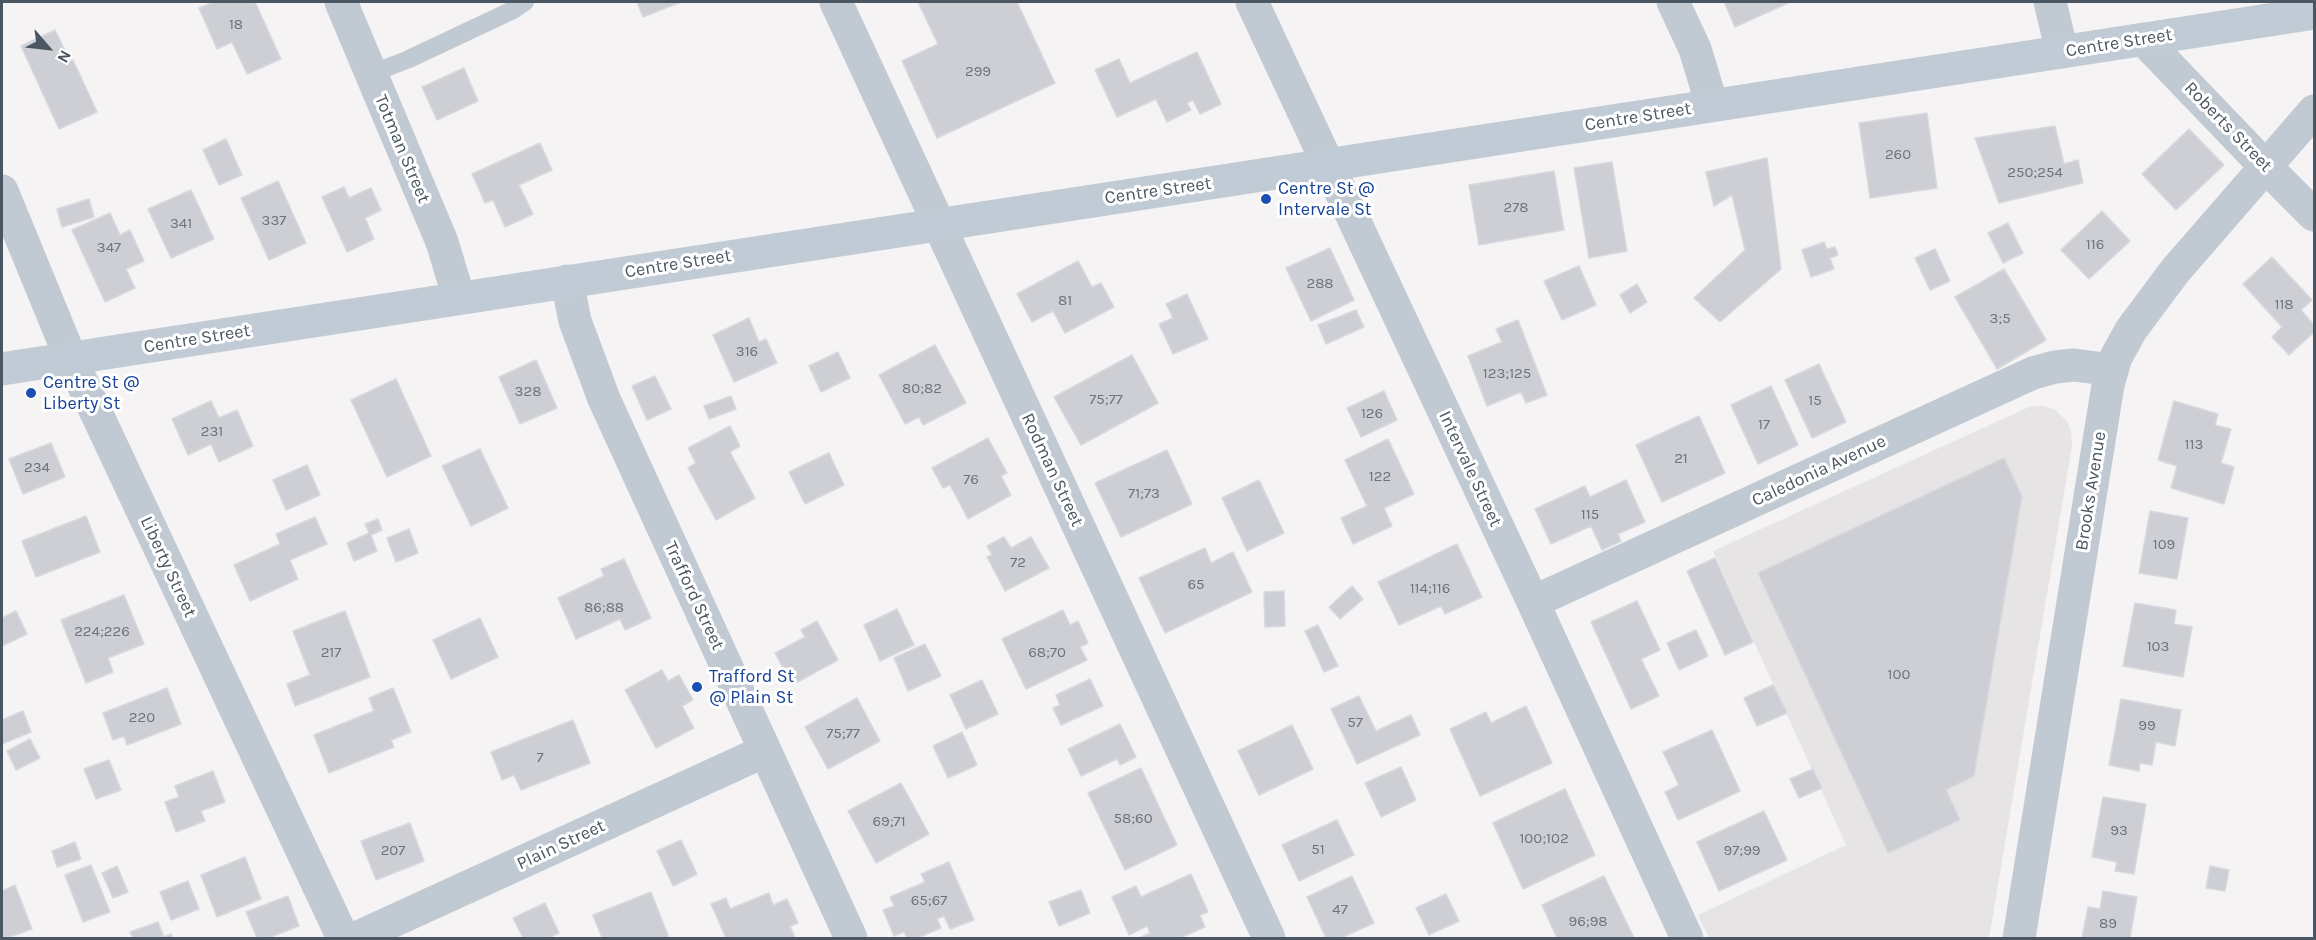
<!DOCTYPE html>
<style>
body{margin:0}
#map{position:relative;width:2316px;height:940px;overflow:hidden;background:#f5f3f3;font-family:Karla,sans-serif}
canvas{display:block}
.frame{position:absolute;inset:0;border:3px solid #4a5661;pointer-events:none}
.north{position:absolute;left:18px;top:18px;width:60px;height:60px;-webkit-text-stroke:4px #fff;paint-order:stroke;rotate:118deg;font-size:16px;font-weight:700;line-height:24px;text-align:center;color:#4a5661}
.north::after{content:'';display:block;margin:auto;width:21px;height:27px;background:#4a5661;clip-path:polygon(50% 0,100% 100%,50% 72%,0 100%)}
</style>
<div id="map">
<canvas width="2316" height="940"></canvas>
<div class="frame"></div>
<div class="north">N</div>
</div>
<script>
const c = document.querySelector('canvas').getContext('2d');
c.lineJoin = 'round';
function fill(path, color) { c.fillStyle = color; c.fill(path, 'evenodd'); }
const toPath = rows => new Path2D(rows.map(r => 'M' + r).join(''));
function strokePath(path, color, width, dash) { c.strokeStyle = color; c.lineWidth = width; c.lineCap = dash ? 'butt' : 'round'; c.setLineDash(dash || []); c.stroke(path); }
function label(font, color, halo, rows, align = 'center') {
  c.font = font + ' Karla,sans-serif'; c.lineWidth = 6; c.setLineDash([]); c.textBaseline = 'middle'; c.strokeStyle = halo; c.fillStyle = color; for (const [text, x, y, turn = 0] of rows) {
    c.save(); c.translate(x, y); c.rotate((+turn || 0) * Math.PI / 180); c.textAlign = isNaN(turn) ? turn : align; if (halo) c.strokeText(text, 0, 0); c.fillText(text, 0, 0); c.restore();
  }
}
fill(toPath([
 [2043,406,2054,409,2066,420,2071,431,2072,446,1989,938,1709,938,1698,915,1846,845,1713,551,2029,407]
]), '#e6e4e5');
const building = toPath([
 [214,2,255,2,281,59,247,74,232,42,217,49,199,8,214,2],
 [637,2,681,2,643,17,637,2],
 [918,2,1017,2,1055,83,937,138,902,61,938,44,918,2],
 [1724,2,1790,2,1735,27,1724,2],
 [55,30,70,61,73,60,97,112,59,129,21,46,55,30],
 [1197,52,1221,104,1200,114,1193,100,1187,103,1191,110,1167,122,1156,99,1117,117,1095,70,1119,59,1130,83,1197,52],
 [464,68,478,101,437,120,422,87,464,68],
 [1927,113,1937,188,1870,198,1859,123,1927,113],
 [2055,126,2064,164,2078,160,2083,183,1999,203,1975,138,2055,126],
 [2189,129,2224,165,2176,210,2142,174,2189,129],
 [226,139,242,175,219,185,203,150,226,139],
 [540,143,552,170,519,185,533,214,505,227,493,200,485,203,472,174,540,143],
 [1767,158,1781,269,1720,322,1694,298,1745,250,1732,195,1714,206,1706,172,1767,158],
 [1612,162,1627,251,1589,258,1574,168,1612,162],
 [1554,171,1564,230,1479,245,1469,185,1554,171],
 [278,181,306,243,269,260,241,198,278,181],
 [344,187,349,198,371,188,381,210,365,218,374,239,347,252,322,197,344,187],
 [191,190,214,239,171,258,148,209,191,190],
 [89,199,94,217,62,227,57,209,89,199],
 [2102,211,2130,241,2089,279,2061,250,2102,211],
 [110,213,120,235,130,230,144,261,126,269,135,288,105,302,72,230,110,213],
 [2008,223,2023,253,2003,263,1988,233,2008,223],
 [1824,242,1827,249,1835,247,1838,255,1830,258,1834,269,1811,277,1802,250,1824,242],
 [1330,248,1354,300,1311,321,1286,268,1330,248],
 [1935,249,1950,281,1930,290,1915,258,1935,249],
 [2272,257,2312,300,2301,310,2314,325,2314,332,2289,355,2272,337,2282,327,2243,284,2272,257],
 [1078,261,1092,287,1101,283,1114,307,1065,333,1053,311,1032,322,1017,294,1078,261],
 [1579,266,1596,305,1562,320,1544,281,1579,266],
 [2004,269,2046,340,1997,369,1955,297,2004,269],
 [1637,284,1647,302,1630,313,1620,295,1637,284],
 [1187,294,1208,339,1173,354,1159,324,1173,318,1166,304,1187,294],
 [1356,310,1364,327,1326,344,1318,325,1356,310],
 [749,318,759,342,766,339,777,363,734,382,713,335,749,318],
 [1518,320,1547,395,1526,403,1521,392,1487,406,1468,356,1502,342,1496,329,1518,320],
 [935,345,966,403,923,425,919,417,905,424,879,375,935,345],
 [838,352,850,378,821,392,809,366,838,352],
 [1132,355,1158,403,1081,445,1054,397,1132,355],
 [536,360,557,408,520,424,499,377,536,360],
 [1819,364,1846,422,1812,438,1785,380,1819,364],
 [655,376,671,409,647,420,632,386,655,376],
 [396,379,431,456,387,477,351,400,396,379],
 [1771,386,1798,445,1758,464,1731,405,1771,386],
 [1384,391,1397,420,1361,437,1347,408,1384,391],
 [731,396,736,409,709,419,704,406,731,396],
 [211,401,219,418,237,410,253,446,219,462,211,444,188,455,172,419,211,401],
 [2174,401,2218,414,2215,425,2231,429,2221,463,2234,467,2224,504,2171,488,2177,466,2158,460,2174,401],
 [1699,416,1725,473,1662,502,1636,445,1699,416],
 [730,426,740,446,730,452,755,498,716,520,688,468,696,463,688,448,730,426],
 [988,438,1007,473,1001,476,1011,495,968,519,950,485,943,488,932,468,988,438],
 [1388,439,1414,494,1384,508,1392,526,1353,544,1341,518,1367,506,1345,460,1388,439],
 [51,443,65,477,23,494,9,459,51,443],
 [480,449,508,508,471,526,442,466,480,449],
 [1167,450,1192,504,1121,537,1095,483,1167,450],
 [829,453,844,485,805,504,789,472,829,453],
 [2004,458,2022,496,1974,776,1946,790,1960,820,1888,853,1758,573,2004,458],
 [307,465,320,495,286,510,273,480,307,465],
 [1259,480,1284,533,1247,551,1222,498,1259,480],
 [1626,480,1645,522,1618,534,1621,541,1602,550,1591,526,1551,544,1535,509,1585,486,1590,497,1626,480],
 [2150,511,2188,518,2177,579,2139,573,2150,511],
 [86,516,100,552,36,577,22,541,86,516],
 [315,517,327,544,290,560,298,579,250,601,234,565,280,544,276,534,315,517],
 [378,519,382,530,371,535,377,551,354,561,347,543,369,533,365,524,378,519],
 [409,529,418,553,396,562,387,538,409,529],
 [1004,537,1011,548,1031,537,1049,568,1005,591,987,557,992,555,987,546,1004,537],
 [1457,544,1482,597,1445,614,1441,606,1399,625,1378,582,1457,544],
 [1205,548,1211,563,1233,552,1252,592,1165,633,1139,578,1205,548],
 [1715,558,1753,642,1725,655,1687,571,1715,558],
 [624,559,651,618,625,630,620,619,576,639,558,598,604,576,601,569,624,559],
 [1352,586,1363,599,1340,619,1329,607,1352,586],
 [1284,591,1285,626,1265,627,1264,592,1284,591],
 [124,595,144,644,108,658,113,672,86,683,61,620,124,595],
 [1637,601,1660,650,1641,659,1659,696,1631,709,1591,622,1637,601],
 [2135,603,2176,610,2174,624,2192,627,2183,677,2123,666,2135,603],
 [897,609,914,645,880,661,864,625,897,609],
 [1063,610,1070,625,1078,621,1088,643,1080,647,1087,660,1026,689,1002,639,1063,610],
 [16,611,27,634,2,646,2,618,16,611],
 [345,611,370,677,295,706,287,684,310,675,293,631,345,611],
 [480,618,498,657,451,679,433,640,480,618],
 [817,621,838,660,792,685,775,653,805,637,801,630,817,621],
 [1318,625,1338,666,1324,672,1305,631,1318,625],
 [1696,630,1708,656,1679,670,1667,643,1696,630],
 [925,644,941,676,908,691,894,658,925,644],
 [662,670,668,681,679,675,693,700,682,706,694,728,656,748,625,690,662,670],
 [1090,679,1103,706,1061,725,1053,708,1060,705,1056,695,1090,679],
 [982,680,998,714,966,729,950,695,982,680],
 [1773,685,1787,713,1757,726,1744,698,1773,685],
 [167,688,181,724,127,745,124,736,113,740,103,713,167,688],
 [393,688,411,732,391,740,394,747,329,773,314,735,374,711,369,698,393,688],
 [1359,696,1376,731,1411,715,1420,735,1357,764,1331,709,1359,696],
 [857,698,880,741,828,769,805,727,857,698],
 [2121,699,2181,710,2175,746,2156,742,2152,765,2140,763,2139,771,2109,765,2121,699],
 [1526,706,1552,763,1480,796,1450,729,1486,712,1491,723,1526,706],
 [23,711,31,732,2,744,2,720,23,711],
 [573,720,590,763,521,790,514,775,502,780,491,752,573,720],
 [1120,724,1136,757,1120,765,1117,759,1081,776,1068,749,1120,724],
 [1292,725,1313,769,1259,795,1238,751,1292,725],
 [1712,730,1740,791,1678,820,1665,792,1679,785,1663,752,1712,730],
 [962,732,977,765,948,778,933,746,962,732],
 [30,739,40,758,16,770,7,751,30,739],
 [109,760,121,790,96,799,84,769,109,760],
 [1401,767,1416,800,1381,817,1365,783,1401,767],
 [1141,768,1177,845,1125,870,1088,793,1141,768],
 [1813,769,1822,788,1799,798,1790,779,1813,769],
 [213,771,225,802,201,811,205,821,176,832,165,802,179,797,175,786,213,771],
 [901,783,929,834,876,863,848,811,901,783],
 [1565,789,1595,855,1523,889,1493,823,1565,789],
 [2103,797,2146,804,2134,874,2115,871,2117,862,2092,857,2103,797],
 [1764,811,1787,860,1719,891,1697,842,1764,811],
 [1337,820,1354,855,1299,881,1282,845,1337,820],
 [410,823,424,861,376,880,361,841,410,823],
 [681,840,697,874,673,886,657,851,681,840],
 [75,842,81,859,57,867,52,851,75,842],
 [245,857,261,899,217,917,201,875,245,857],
 [949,862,974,920,950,929,944,916,937,919,941,928,917,938,907,938,904,932,894,936,883,910,894,906,890,897,925,882,921,874,949,862],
 [91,865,110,912,83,922,65,875,91,865],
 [117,866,128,892,113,898,102,873,117,866],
 [2210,866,2229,870,2225,891,2206,888,2210,866],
 [1191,874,1208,912,1200,915,1205,927,1180,938,1139,938,1150,933,1147,926,1129,935,1112,897,1136,886,1141,897,1191,874],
 [1352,876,1374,923,1341,938,1326,938,1307,897,1352,876],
 [1604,876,1634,938,1557,938,1542,905,1604,876],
 [188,881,199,909,171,920,160,892,188,881],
 [15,885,32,929,7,938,2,938,2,891,15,885],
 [1081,890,1090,913,1059,926,1049,902,1081,890],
 [2103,891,2137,897,2130,938,2082,938,2088,907,2100,909,2103,891],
 [651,892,669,938,602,938,593,915,651,892],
 [769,893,773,905,787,899,798,923,790,926,795,938,726,938,711,904,726,898,730,909,769,893],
 [1446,894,1459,921,1429,935,1416,908,1446,894],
 [288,896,299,926,268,938,257,938,246,912,288,896],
 [545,903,559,933,548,938,523,938,513,918,545,903],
 [158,922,164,937,171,934,173,938,133,938,130,932,158,922]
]);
fill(building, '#cdcfd5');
strokePath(building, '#d7d9de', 1.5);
strokePath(toPath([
 [371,74,409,59,513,10,525,2]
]), '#c1cad2', 18);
strokePath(toPath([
 [341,2,442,242,459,298],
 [836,2,1269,938],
 [1252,2,1533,602,1687,938],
 [1673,2,1695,49,1712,105],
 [2050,2,2062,52],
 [2265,166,2314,215],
 [2,191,71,359,343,938],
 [567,281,575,321,604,399,851,938],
 [1533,602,2033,373,2055,367,2074,365,2112,370],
 [356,938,765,751]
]), '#c1cad2', 33);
strokePath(toPath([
 [2143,39,2265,166],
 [2019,938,2108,385,2116,357,2131,330,2175,271,2314,111]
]), '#c1cad2', 33);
strokePath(toPath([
 [2,369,2314,13]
]), '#c1cbd6', 33);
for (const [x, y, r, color] of [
 [1266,199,6,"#1a4fb4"],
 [31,393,6,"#1a4fb4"],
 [697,687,6,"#1a4fb4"]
]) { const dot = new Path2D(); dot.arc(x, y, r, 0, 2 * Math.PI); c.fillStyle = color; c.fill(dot); strokePath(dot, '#fff', 2); }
label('15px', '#6b747e', null, [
 ["18",236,25],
 ["299",978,72],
 ["260",1898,155],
 ["250;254",2035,173],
 ["278",1516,208],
 ["337",274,221],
 ["341",181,224],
 ["116",2095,245],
 ["347",109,248],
 ["288",1320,284],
 ["81",1065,301],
 ["118",2284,305],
 ["3;5",2000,319],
 ["316",747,352],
 ["123;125",1507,374],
 ["80;82",922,389],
 ["328",528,392],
 ["75;77",1106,400],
 ["15",1815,401],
 ["126",1372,414],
 ["17",1764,425],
 ["231",212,432],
 ["113",2194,445],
 ["21",1681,459],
 ["234",37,468],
 ["122",1380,477],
 ["76",971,480],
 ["71;73",1144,494],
 ["115",1590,515],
 ["109",2164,545],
 ["72",1018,563],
 ["65",1196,585],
 ["114;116",1430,589],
 ["86;88",604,608],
 ["224;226",102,632],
 ["103",2158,647],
 ["217",331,653],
 ["68;70",1047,653],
 ["100",1899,675],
 ["220",142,718],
 ["57",1355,723],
 ["99",2147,726],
 ["75;77",843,734],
 ["7",540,758],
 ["58;60",1133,819],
 ["69;71",889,822],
 ["93",2119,831],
 ["100;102",1544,839],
 ["51",1318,850],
 ["207",393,851],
 ["97;99",1742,851],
 ["65;67",929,901],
 ["47",1340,910],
 ["96;98",1588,922],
 ["89",2108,924]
]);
label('18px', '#4a5661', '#fff', [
 ["Centre Street",2119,43,-9],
 ["Centre Street",1638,117,-9],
 ["Roberts Street",2228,127,46],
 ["Totman Street",402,149,67],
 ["Centre Street",1158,191,-8],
 ["Centre Street",678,264,-9],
 ["Centre Street",197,339,-9],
 ["Intervale Street",1470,469,65],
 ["Rodman Street",1052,470,65],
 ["Caledonia Avenue",1819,471,-25],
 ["Brooks Avenue",2091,491,-81],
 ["Liberty Street",168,567,65],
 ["Trafford Street",694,596,65],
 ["Plain Street",561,845,-25]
]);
label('18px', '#164399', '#fff', [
 ["Centre St @",1278,189],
 ["Intervale St",1278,210],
 ["Centre St @",43,383],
 ["Liberty St",43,404],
 ["Trafford St",709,677],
 ["@ Plain St",709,698]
], 'left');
</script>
